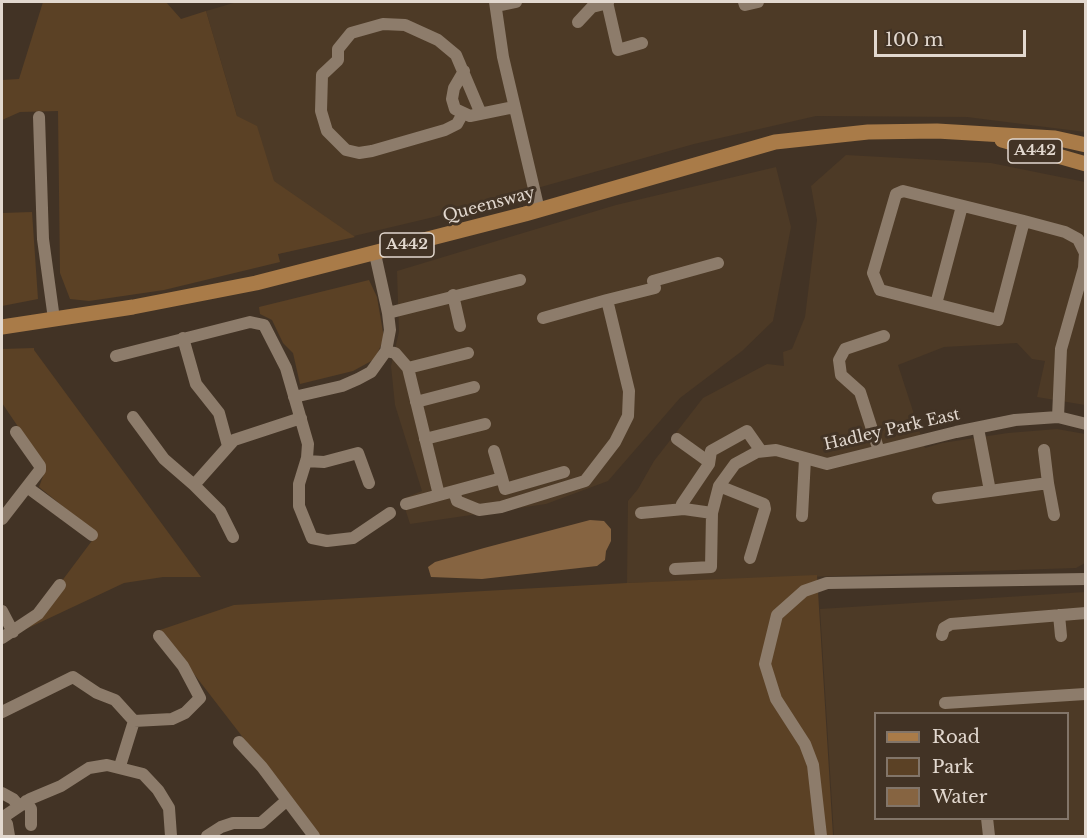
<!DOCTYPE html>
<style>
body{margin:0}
#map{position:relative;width:1087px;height:838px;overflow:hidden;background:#423325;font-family:"Libre Baskerville",serif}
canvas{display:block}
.frame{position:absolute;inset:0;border:3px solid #e2d8cf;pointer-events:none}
.legend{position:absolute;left:874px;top:712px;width:195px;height:108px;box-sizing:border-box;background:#423325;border:2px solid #827569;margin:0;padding:8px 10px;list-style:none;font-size:18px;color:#e2d8cf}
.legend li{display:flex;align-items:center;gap:12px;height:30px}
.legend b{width:30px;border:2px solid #827569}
.scale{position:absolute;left:874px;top:30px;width:152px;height:27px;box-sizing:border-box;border:3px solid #e2d8cf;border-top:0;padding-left:8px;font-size:18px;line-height:21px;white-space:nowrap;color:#e2d8cf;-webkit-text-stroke:4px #423325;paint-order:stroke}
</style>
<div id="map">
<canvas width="1087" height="838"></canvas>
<div class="frame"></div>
<ul class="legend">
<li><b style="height:8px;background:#a97b48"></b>Road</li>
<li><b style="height:16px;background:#5b4125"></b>Park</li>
<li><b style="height:16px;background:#866441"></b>Water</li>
</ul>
<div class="scale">100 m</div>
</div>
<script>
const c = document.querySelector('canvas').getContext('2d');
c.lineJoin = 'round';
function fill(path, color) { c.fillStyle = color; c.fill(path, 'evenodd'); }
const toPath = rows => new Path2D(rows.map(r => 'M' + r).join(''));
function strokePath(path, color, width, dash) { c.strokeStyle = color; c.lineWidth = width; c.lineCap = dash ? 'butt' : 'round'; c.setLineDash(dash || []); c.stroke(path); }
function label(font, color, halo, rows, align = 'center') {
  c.font = font + ' "Libre Baskerville",serif'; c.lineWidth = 6; c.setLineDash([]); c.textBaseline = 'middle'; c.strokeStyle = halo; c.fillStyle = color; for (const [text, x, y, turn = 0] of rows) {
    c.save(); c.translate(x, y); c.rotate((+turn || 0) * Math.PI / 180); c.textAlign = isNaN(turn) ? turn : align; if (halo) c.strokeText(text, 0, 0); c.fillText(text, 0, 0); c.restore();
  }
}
fill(toPath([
 [237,2,1085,2,1085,132,967,117,816,116,694,144,434,217,278,254,206,11],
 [846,155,991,163,1085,182,1085,405,1037,397,1045,361,1032,359,1017,343,944,347,898,365,925,448,942,443,1008,433,1057,429,1085,434,1085,563,1076,568,627,583,628,501,638,489,654,461,703,398,767,364,784,366,783,352,792,349,805,317,817,220,811,186],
 [776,167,791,227,773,321,742,351,680,398,608,481,546,504,410,524,402,499,422,491,395,405,391,366,399,332,397,271,616,205],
 [1085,592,1085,836,834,836,820,609],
 [876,714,1068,714,1068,818,876,818]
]), '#4d3a26');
fill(toPath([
 [43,2,166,2,181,19,206,11,237,116,257,126,274,181,355,237,278,254,280,262,164,290,89,301,70,299,60,273,58,111,20,112,2,120,2,80,19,79],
 [32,212,38,299,2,306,2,213],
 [369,280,377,297,384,338,375,359,353,371,300,384,293,353,283,343,272,320,260,314,259,307],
 [34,348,34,350,201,577,163,577,124,583,26,629,97,534,39,487,46,468,2,403,2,349],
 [817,575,833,836,319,836,160,630,234,605,627,583]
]), '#5b4125');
fill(toPath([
 [590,520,604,521,611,529,611,541,606,551,605,560,597,566,482,579,431,577,428,567,435,562,484,548]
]), '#866441');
strokePath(toPath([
 [495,2,503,57,539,210],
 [607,2,618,50,642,43],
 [744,2,745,5,758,2],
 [497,6,516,2],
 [578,22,592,7,608,3],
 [464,71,454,88,452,99,455,109,470,116,514,107],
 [463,113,457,124,445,130,372,151,359,153,346,150,327,131,321,111,322,75,338,60,338,49,351,33,383,24,405,25,438,40,456,55,481,114],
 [39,117,43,239,54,319],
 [1024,221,998,320,880,290,873,273,896,194,903,191,1024,221,1065,232,1078,239,1085,253,1084,268,1061,349,1058,417],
 [453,295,460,326],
 [936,304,962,206],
 [388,313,520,280],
 [543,318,607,300],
 [183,338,196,384,219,413,228,446],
 [386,351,395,353,408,368,439,495],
 [116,356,250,322,264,325,286,368,308,444,307,458,299,484,299,506,312,538,327,541,353,538,390,513],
 [408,368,468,353],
 [294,397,342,386,358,379,371,372,386,351,390,330,388,313,375,254],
 [416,402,474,387],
 [133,417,164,459,194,485],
 [978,428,990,491,1048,483,1054,515],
 [425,439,485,424],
 [677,439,709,462],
 [1044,450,1048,483],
 [879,451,860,392,841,375,839,360,845,349,884,336],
 [306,461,324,462,358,453,369,483],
 [502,478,505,489,564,472],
 [719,486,764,504,765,509,750,558],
 [27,487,92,535],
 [454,491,457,501,479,510,501,507,585,481,615,442,628,416,629,391,607,300,655,288,653,281,718,263],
 [938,498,990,491],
 [406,504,502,478,494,451],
 [641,513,684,509],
 [712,513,684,509,682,504,709,464,711,451,747,431,761,451],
 [802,516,805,459],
 [2,519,40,470,40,466,16,432],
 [233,537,220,511,194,485,234,440,301,418],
 [675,569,711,567,712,513,719,486,735,464,757,452,776,450,827,464,956,432,1015,420,1058,417,1086,424],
 [2,611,13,632],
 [1059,615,1061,636],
 [942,635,944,628,951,624,1086,613],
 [2,638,38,614,60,585],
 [945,703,1085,694],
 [2,712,73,677,97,693,115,700,134,721,120,766],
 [134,721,172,719,185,713,200,698,183,666,159,636],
 [239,742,262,767,314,836],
 [2,793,13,799,19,806],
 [26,801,31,809,31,825],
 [2,817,7,824,9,836],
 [2,818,30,799,61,786,89,768,107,765,143,774,158,790,169,808,171,836],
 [987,818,989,836],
 [207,836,221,827,233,823,261,823,286,801],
 [821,836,813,765,805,744,776,699,765,664,777,615,804,591,827,583,1086,579]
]), '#8d7c6b', 12);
strokePath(toPath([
 [1002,140,1086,164],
 [2,327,133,307,256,283,525,214,775,142,868,132,937,131,1055,138,1086,145]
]), '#a97b48', 15);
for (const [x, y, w] of [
 [1035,151,54],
 [407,245,54]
]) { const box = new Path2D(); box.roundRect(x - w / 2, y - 12, w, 24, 4.5); c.fillStyle = '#423325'; c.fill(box); strokePath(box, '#e2d8cf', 1.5); }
label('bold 15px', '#e2d8cf', null, [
 ["A442",1035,151],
 ["A442",407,245]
]);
label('16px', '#e2d8cf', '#423325', [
 ["Queensway",489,205,-15],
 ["Hadley Park East",892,430,-13]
]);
</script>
